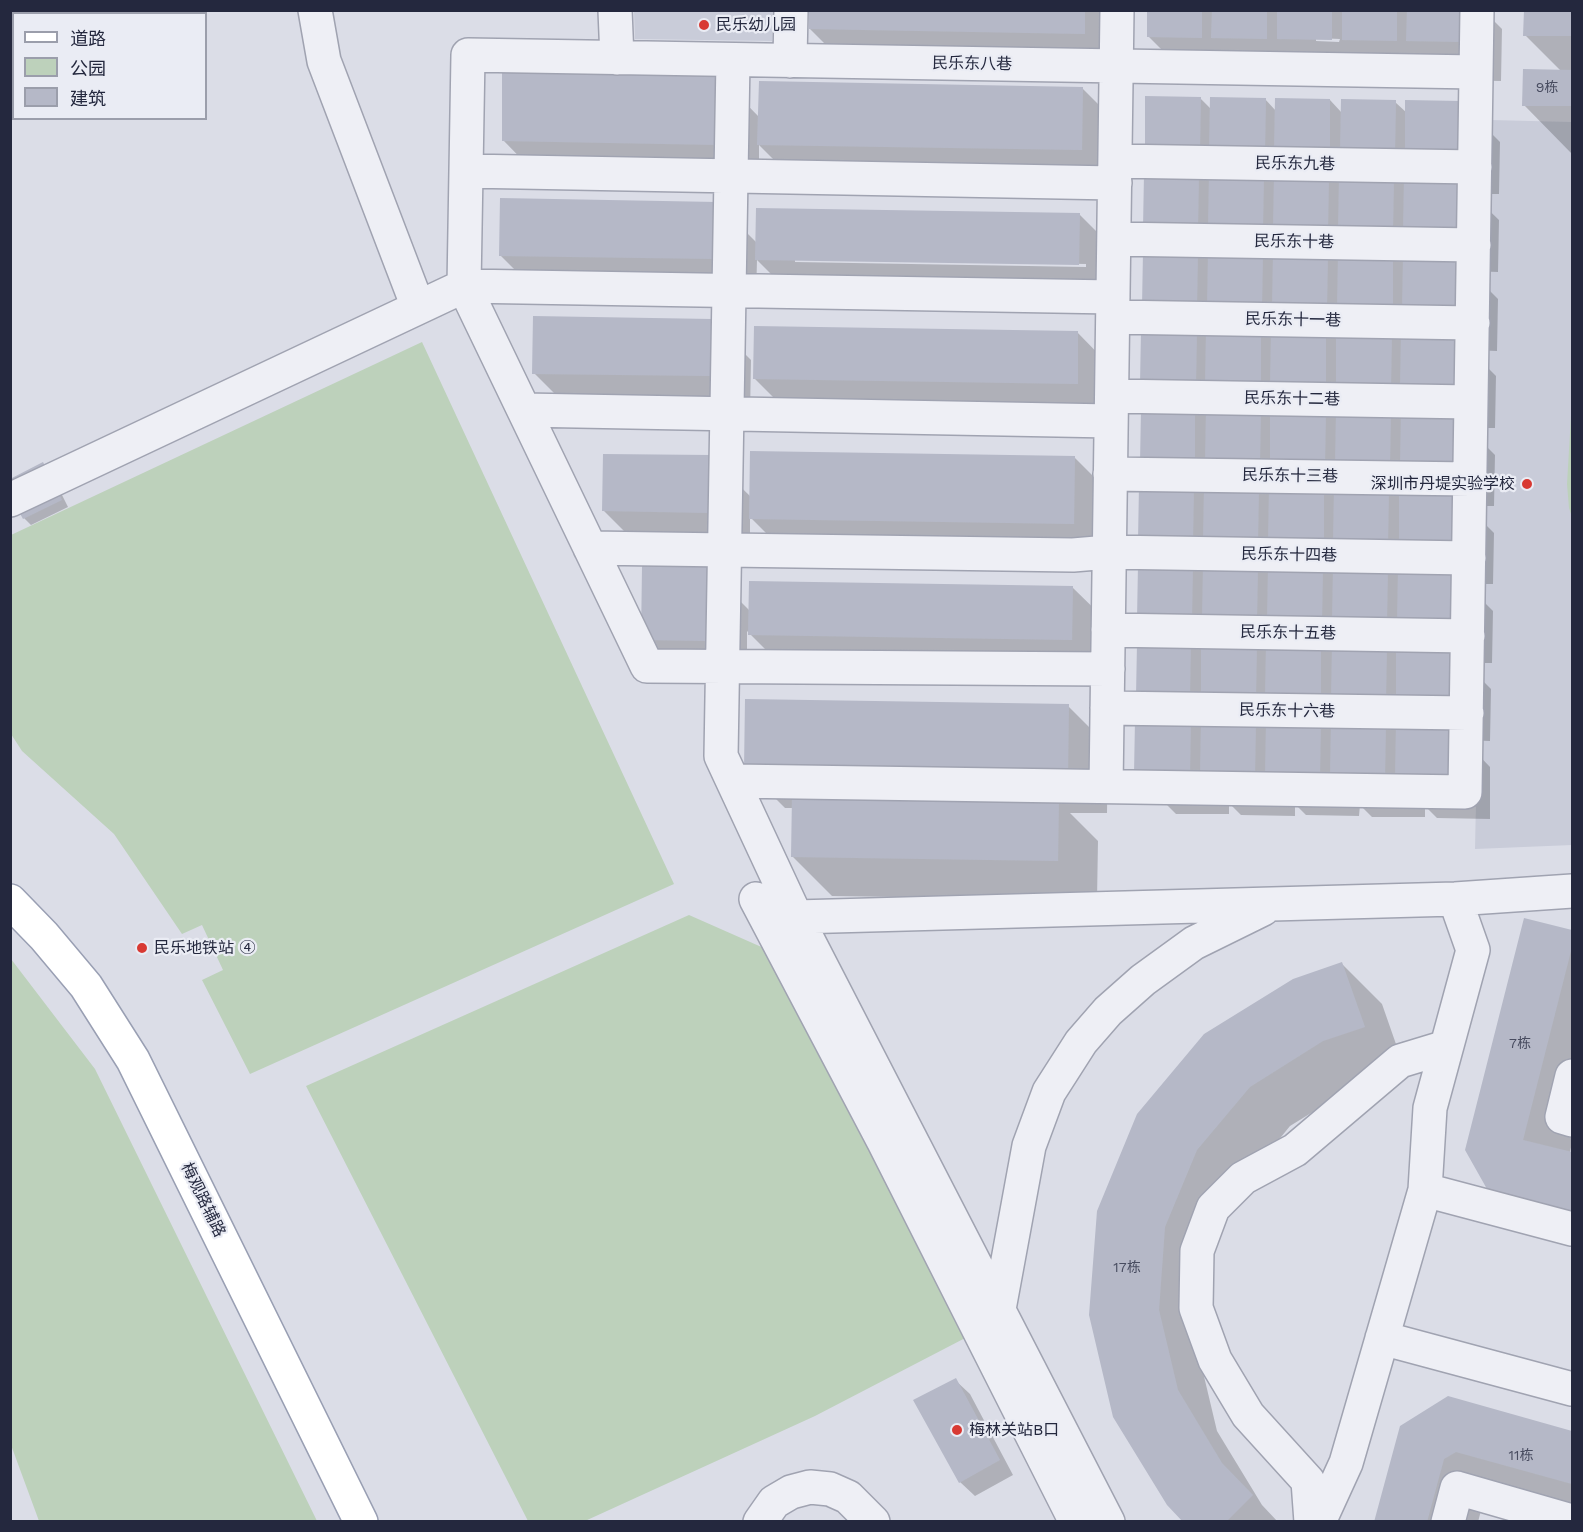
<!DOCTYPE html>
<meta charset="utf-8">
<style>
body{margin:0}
#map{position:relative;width:1583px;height:1532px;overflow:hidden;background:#dbdde7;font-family:"Work Sans","Noto Sans SC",sans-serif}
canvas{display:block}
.frame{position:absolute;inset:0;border:12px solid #24283e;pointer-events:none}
.legend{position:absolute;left:12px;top:12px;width:195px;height:108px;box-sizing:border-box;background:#eaecf4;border:2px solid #9b9eab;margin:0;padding:8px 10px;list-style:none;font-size:18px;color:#24283e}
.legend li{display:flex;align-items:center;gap:12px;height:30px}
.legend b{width:30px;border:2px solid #9b9eab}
</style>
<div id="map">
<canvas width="1583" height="1532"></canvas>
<div class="frame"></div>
<ul class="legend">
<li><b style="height:8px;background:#fff"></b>道路</li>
<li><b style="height:16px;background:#bdd1bb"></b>公园</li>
<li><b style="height:16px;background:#b5b8c7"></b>建筑</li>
</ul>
</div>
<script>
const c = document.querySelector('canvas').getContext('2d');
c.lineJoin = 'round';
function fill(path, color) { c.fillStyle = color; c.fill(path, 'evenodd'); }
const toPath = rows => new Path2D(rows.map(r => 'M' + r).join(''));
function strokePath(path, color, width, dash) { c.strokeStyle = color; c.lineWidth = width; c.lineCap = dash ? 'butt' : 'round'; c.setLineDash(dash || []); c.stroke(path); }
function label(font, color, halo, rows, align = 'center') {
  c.font = font + ' "Work Sans","Noto Sans SC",sans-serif'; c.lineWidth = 4.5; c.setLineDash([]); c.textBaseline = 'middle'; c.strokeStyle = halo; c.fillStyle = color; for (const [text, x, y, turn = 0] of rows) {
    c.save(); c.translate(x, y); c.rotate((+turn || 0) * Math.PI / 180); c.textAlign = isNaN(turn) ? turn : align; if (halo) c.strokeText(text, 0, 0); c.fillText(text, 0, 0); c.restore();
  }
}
fill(toPath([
 [634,11,773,11,772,41,635,39],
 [1490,120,1572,122,1572,845,1475,849]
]), '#c9ccd9');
fill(toPath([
 [422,342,674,884,250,1074,202,980,223,970,202,925,182,934,114,834,22,751,11,734,11,535],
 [1572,399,1572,517,1569,508,1567,484],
 [689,915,766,949,971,1335,815,1416,585,1521,528,1521,306,1086],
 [11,959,95,1069,317,1521,39,1521,11,1445]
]), '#bdd1bb');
fill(toPath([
 [535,10,590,10,537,12],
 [810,10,1114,10,1124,73,850,69,810,29],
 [1148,10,1483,10,1502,29,1501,81,1188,76,1148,36],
 [1316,38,1340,39,1339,42,1316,41],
 [1525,10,1572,10,1572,154,1524,105,1561,71,1525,35],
 [720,77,759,117,1082,88,1122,128,1121,190,799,185,759,145,759,184,543,181,503,140],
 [1200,98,1212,110,1265,99,1276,111,1330,100,1342,113,1395,102,1407,113,1460,102,1500,142,1499,194,1472,194,1499,220,1498,272,1470,271,1498,299,1497,351,1470,350,1496,376,1495,428,1468,428,1495,455,1494,506,1467,506,1494,533,1493,584,1466,584,1493,611,1492,663,1465,663,1491,689,1490,741,1464,740,1490,767,1490,819,1437,818,1425,806,1425,817,1372,817,1360,805,1359,816,1306,815,1295,804,1295,816,1241,815,1229,803,1229,814,1176,814,1136,774],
 [717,203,757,243,1079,214,1119,254,1118,304,797,300,757,260,756,298,540,295,500,255],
 [795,259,1086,264,1086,267,795,262],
 [711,320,751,360,750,415,574,413,534,373],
 [1077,332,1117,373,1117,424,795,419,755,379],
 [710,457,751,497,1074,457,1114,497,1113,563,791,558,750,517,750,552,644,551,604,511],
 [50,471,68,507,31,525,24,518],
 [708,569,750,611,1072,587,1113,627,1112,679,790,674,747,631,747,680,683,680,643,639],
 [1068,706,1108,746,1107,813,1070,813,1098,841,1097,900,832,896,792,856,793,808,785,808,745,768],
 [1525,920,1572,931,1572,1142,1570,1153,1572,1154,1572,1240,1528,1228,1488,1188],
 [1342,964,1382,1004,1404,1067,1363,1081,1290,1126,1237,1191,1205,1267,1198,1351,1217,1431,1262,1505,1278,1522,1185,1522,1099,1211],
 [955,1380,970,1394,1013,1475,975,1496,960,1482],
 [1449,1398,1572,1432,1572,1512,1484,1499,1478,1522,1375,1522]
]), '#0003');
fill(toPath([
 [809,10,1085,10,1085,34,809,29],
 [1147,10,1202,10,1202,38,1147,37],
 [1212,10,1267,10,1267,39,1211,38],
 [1277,10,1332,10,1332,40,1277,39],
 [1342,10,1397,10,1397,41,1342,40],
 [1407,10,1462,10,1462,42,1406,41],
 [1524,10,1572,10,1572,36,1523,36],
 [1523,69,1572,70,1572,106,1522,106],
 [502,72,720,76,719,145,502,141],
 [759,81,1083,87,1082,150,757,145],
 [1145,96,1201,97,1200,151,1145,150],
 [1210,97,1266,98,1265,152,1209,151],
 [1275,98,1330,99,1330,153,1274,152],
 [1341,99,1396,100,1395,154,1340,153],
 [1405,100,1461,101,1460,155,1405,154],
 [1144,174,1199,175,1198,229,1143,228],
 [1209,174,1264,175,1263,229,1208,228],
 [1274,176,1329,176,1328,231,1273,230],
 [1339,177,1394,178,1393,232,1338,231],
 [1404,178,1459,179,1459,232,1403,232],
 [500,198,717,202,717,259,499,256],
 [756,208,1080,213,1079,265,755,260],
 [1143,252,1198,253,1197,307,1142,306],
 [1208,254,1263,254,1262,308,1207,308],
 [1273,254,1328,255,1327,309,1272,308],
 [1338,255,1393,256,1393,310,1337,309],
 [1403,257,1458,257,1457,311,1402,311],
 [533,316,712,319,711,376,532,374],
 [754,326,1078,331,1078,384,753,379],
 [1141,330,1197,331,1196,385,1140,384],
 [1206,331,1261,332,1261,386,1205,385],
 [1271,332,1326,333,1326,387,1270,386],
 [1336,333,1392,334,1391,388,1336,387],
 [1401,334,1457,335,1456,389,1400,388],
 [1141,409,1195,409,1195,463,1140,463],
 [1206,409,1261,410,1260,464,1205,463],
 [1270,410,1326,411,1325,465,1270,464],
 [1336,412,1391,412,1390,466,1335,466],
 [1401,413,1456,414,1455,467,1400,466],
 [750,451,1075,456,1074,524,749,519],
 [603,454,711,455,710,513,602,511],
 [43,462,62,500,23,519,10,495,10,479],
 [1139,486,1194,487,1193,541,1138,540],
 [1204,487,1259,488,1258,542,1203,541],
 [1269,488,1324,489,1324,543,1268,542],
 [1334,489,1389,490,1388,544,1333,543],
 [1399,490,1454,491,1453,545,1399,544],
 [1138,565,1193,565,1192,619,1137,619],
 [642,566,708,567,707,641,641,640],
 [1203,566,1258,567,1257,621,1202,620],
 [1268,567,1323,568,1322,622,1267,621],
 [1333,568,1388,568,1387,622,1332,622],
 [1398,569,1453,570,1453,624,1397,623],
 [749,581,1073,586,1072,640,748,635],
 [1137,643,1191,643,1190,697,1136,696],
 [1201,643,1257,644,1256,698,1201,697],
 [1266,644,1321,645,1321,699,1265,698],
 [1332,646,1387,646,1386,700,1331,700],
 [1396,646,1452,647,1451,701,1396,700],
 [745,699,1069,704,1068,774,744,769],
 [1135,720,1191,721,1190,775,1134,774],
 [1201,721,1256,722,1255,776,1200,775],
 [1266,722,1321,723,1320,777,1265,776],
 [1331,723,1386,724,1385,778,1330,777],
 [1396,724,1451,725,1450,779,1395,778],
 [792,795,1059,799,1058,861,791,857],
 [1524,918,1572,930,1572,947,1523,1140,1572,1152,1572,1211,1487,1189,1465,1150],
 [1342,962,1365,1027,1323,1041,1250,1087,1197,1150,1165,1227,1159,1310,1178,1390,1222,1463,1253,1495,1226,1522,1183,1522,1167,1505,1113,1417,1089,1315,1097,1211,1137,1114,1204,1034,1293,979],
 [956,1378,1000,1460,959,1483,913,1400],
 [1448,1396,1572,1431,1572,1484,1456,1452,1444,1459,1427,1522,1374,1522,1400,1426]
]), '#b5b8c7');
const minor = toPath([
 [91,10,91,12,95,10],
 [315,10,324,61,418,307],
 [615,10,617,58],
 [10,44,14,42],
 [733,60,721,756,796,917,1108,1522],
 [790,61,791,10],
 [1115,161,1475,167],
 [466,171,1115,183],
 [1114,239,1474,245],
 [1113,317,1473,323],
 [1112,396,1471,402],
 [524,410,1111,421],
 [1110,474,1470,479],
 [10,500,464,286,1113,297],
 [590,548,1073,555,1109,552,1469,558],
 [1108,630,1468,636],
 [1108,669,647,666,464,286,468,55,1476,72],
 [1107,708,1467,713],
 [733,781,1465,792,1477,10],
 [1106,786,1117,10],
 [756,899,884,1142,1076,1522],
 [796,917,1455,899,1572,891],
 [1572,1076,1562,1117,1572,1120],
 [1425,1190,1572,1229],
 [999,1309,1029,1146,1049,1092,1081,1042,1108,1011,1143,980,1194,943,1263,909],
 [1382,1338,1572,1389],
 [760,1522,774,1502,791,1492,810,1487,830,1489,848,1497,873,1522],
 [1311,1522,1308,1481,1248,1415,1215,1360,1196,1308,1197,1251,1213,1208,1243,1178,1295,1150,1400,1061,1446,1047],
 [1319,1522,1346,1463,1425,1190,1430,1108,1473,950,1455,899],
 [1448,1522,1457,1488,1572,1521]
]);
const major = toPath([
 [10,901,44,936,86,986,133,1060,361,1522]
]);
strokePath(minor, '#a0a3b1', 36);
strokePath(major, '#999fb3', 36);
strokePath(minor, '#eeeff5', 33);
strokePath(major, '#fff', 33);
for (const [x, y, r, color] of [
 [704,25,6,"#d83933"],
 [1527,484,6,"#d83933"],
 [142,948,6,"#d83933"],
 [957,1430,6,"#d83933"]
]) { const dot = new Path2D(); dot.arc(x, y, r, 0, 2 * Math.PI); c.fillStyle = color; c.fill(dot); strokePath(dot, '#eaecf4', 2); }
label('14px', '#484c60', null, [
 ["9栋",1547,88],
 ["7栋",1520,1044],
 ["17栋",1127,1268],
 ["11栋",1521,1456]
]);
label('16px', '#24283e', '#eaecf4', [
 ["民乐幼儿园",716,25],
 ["深圳市丹堤实验学校",1515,484,"right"],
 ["民乐地铁站 ④",154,948],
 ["梅林关站B口",969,1430]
], 'left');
label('16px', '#24283e', '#eaecf4', [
 ["民乐东八巷",972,64,1],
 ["民乐东九巷",1295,164,1],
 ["民乐东十巷",1294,242,1],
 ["民乐东十一巷",1293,320,1],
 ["民乐东十二巷",1292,399,1],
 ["民乐东十三巷",1290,476,1],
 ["民乐东十四巷",1289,555,1],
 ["民乐东十五巷",1288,633,1],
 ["民乐东十六巷",1287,711,1],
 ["梅观路辅路",203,1200,64]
]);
</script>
